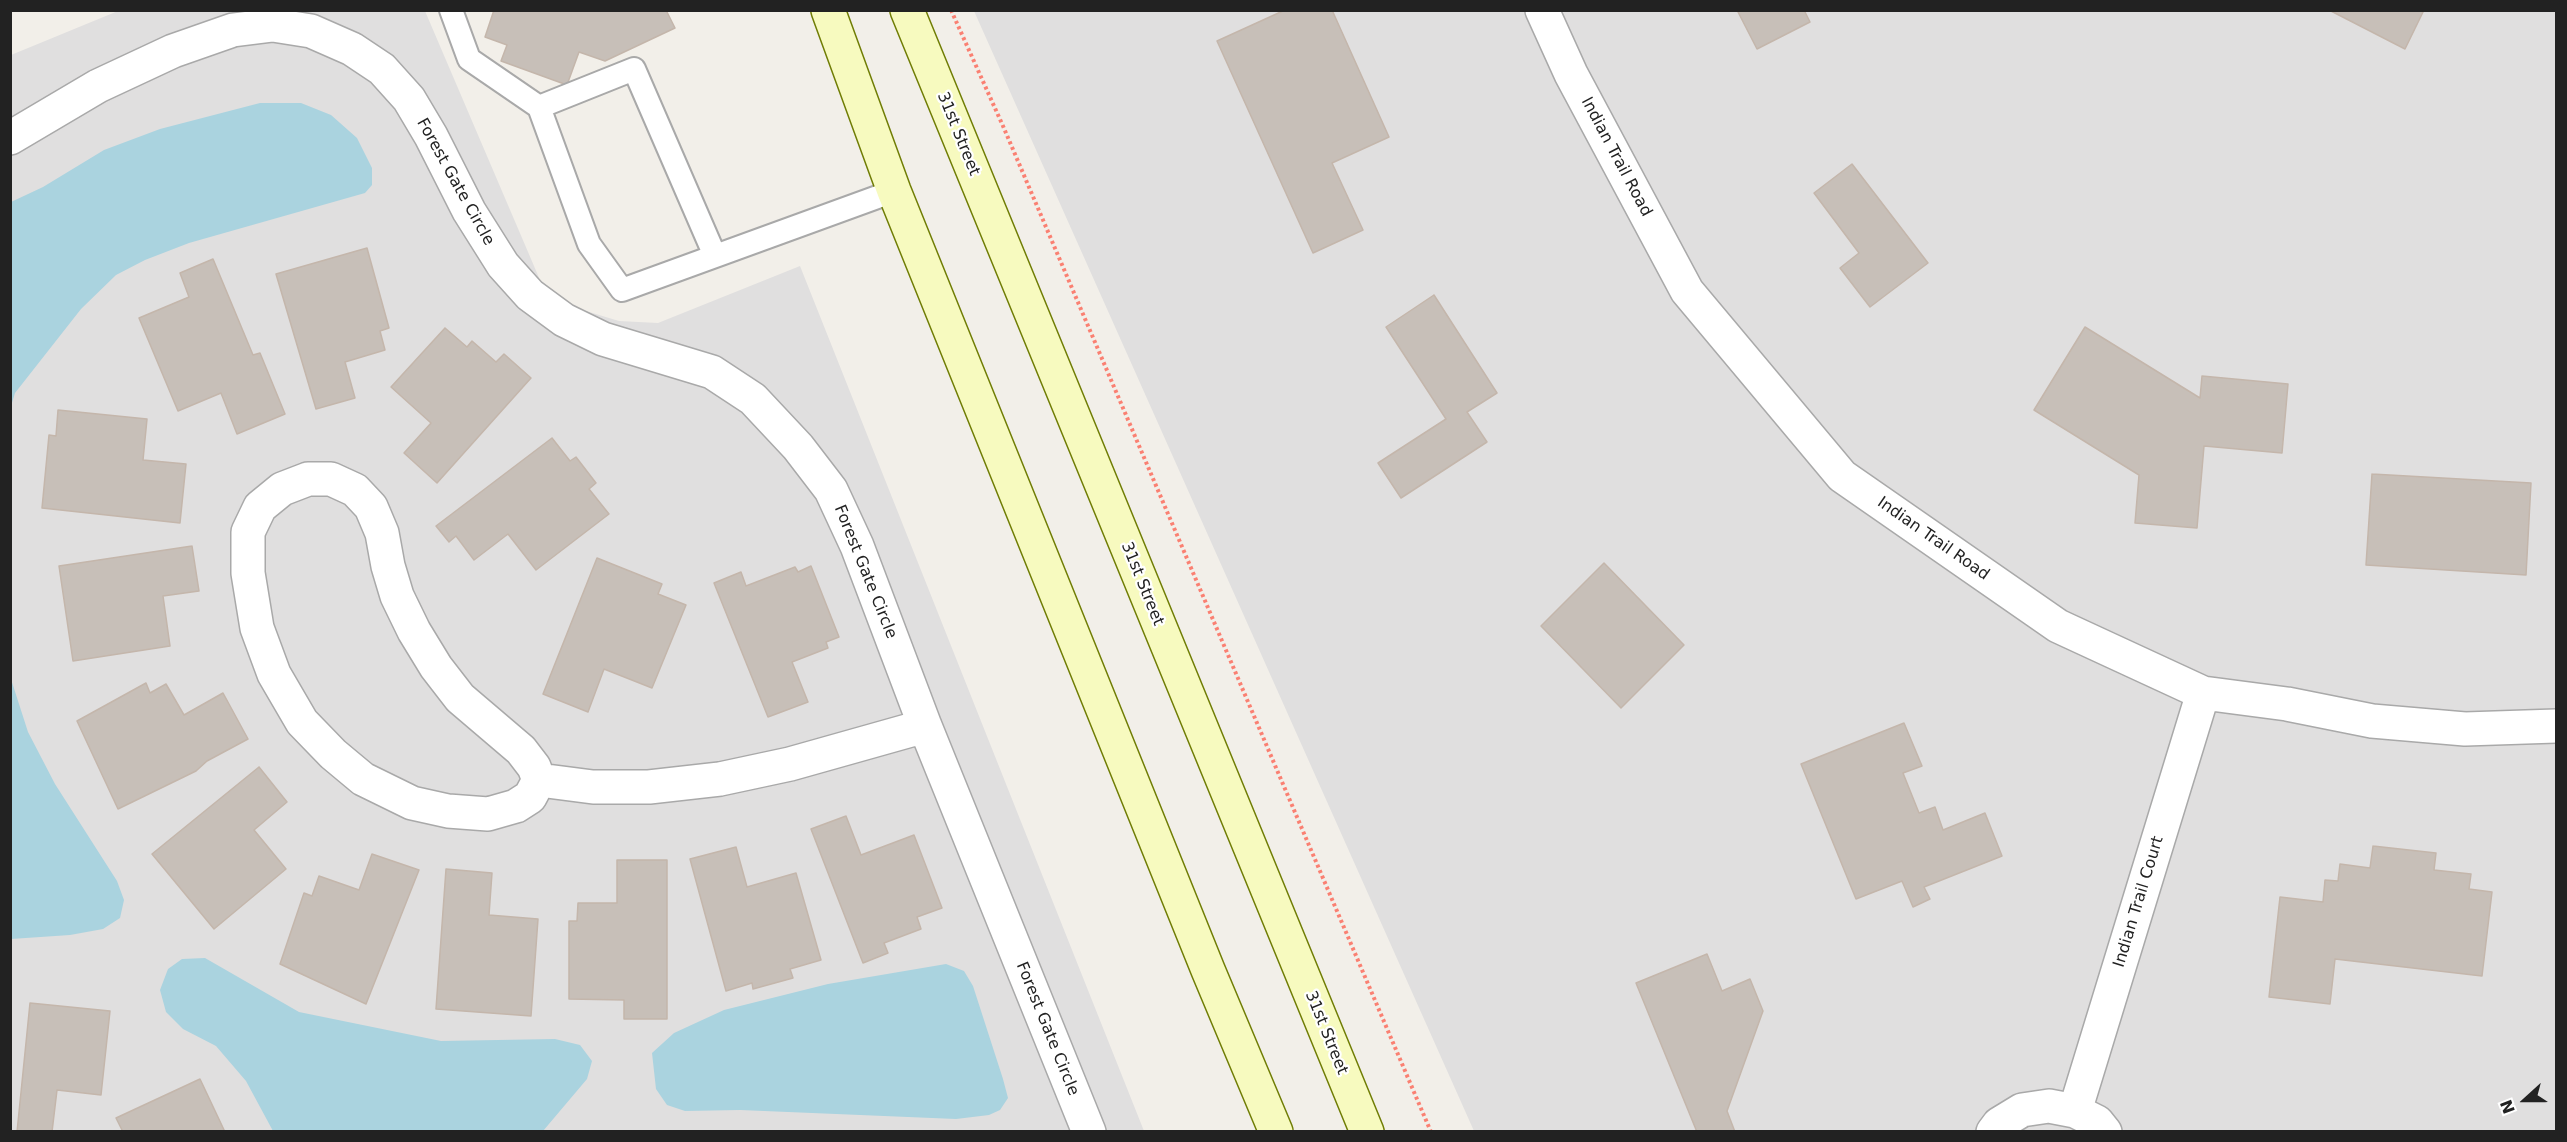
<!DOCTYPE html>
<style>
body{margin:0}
#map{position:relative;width:2567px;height:1142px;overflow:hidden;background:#f2efe9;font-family:"DejaVu Sans",sans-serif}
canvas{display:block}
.frame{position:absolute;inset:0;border:12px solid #222;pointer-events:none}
.north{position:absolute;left:2495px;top:1070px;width:60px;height:60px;-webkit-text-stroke:4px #fff;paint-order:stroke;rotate:249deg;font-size:16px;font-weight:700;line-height:24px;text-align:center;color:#222}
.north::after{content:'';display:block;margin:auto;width:21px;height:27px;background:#222;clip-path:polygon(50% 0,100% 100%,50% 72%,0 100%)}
</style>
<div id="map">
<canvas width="2567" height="1142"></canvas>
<div class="frame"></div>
<div class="north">N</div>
</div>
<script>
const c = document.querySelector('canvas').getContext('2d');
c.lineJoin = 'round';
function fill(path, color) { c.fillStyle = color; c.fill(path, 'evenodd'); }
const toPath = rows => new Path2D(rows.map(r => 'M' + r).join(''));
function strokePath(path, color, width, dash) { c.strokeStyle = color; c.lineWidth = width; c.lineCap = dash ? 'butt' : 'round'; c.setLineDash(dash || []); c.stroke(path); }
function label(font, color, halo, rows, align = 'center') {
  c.font = font + ' "DejaVu Sans",sans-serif'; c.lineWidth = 4.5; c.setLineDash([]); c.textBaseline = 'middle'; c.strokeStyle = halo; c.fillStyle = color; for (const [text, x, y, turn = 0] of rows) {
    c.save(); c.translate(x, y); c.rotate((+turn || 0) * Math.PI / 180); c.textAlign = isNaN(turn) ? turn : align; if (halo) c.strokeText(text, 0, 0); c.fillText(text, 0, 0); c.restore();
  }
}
fill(toPath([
 [118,11,425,11,540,280,576,308,619,321,658,323,800,266,1144,1131,11,1132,11,55],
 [974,11,2556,11,2556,1131,1474,1131]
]), '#e0dfdf');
fill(toPath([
 [260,103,301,103,331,115,357,138,372,168,372,185,365,193,189,243,145,260,116,275,81,309,15,393,11,406,11,202,43,187,104,150,160,129],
 [10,676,28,732,55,784,117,881,124,900,120,918,103,929,70,935,11,939],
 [205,958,299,1012,441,1041,555,1039,580,1045,592,1061,587,1079,543,1131,273,1131,246,1081,216,1046,183,1029,166,1012,160,990,168,969,182,959],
 [946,964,964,971,973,986,1003,1079,1008,1098,1000,1110,989,1115,956,1119,740,1110,685,1111,667,1105,656,1089,652,1053,674,1033,724,1010,828,984]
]), '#aad3df');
const building = toPath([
 [494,10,666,10,675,28,605,61,579,52,567,85,501,61,507,45,485,37,494,10],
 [1285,10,1332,10,1389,137,1332,163,1363,230,1313,253,1217,41,1285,10],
 [1737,10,1804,10,1810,22,1757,49,1737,10],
 [2329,10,2424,10,2405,49,2329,10],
 [1852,164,1928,263,1870,307,1840,268,1859,253,1814,193,1852,164],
 [367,248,389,328,380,331,385,350,345,362,355,398,316,409,276,274,367,248],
 [213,259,253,355,260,353,285,414,237,434,221,393,178,411,139,318,189,297,180,273,213,259],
 [1434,295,1497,393,1467,412,1487,442,1401,498,1378,463,1446,419,1386,327,1434,295],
 [2085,327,2200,398,2202,376,2288,384,2282,453,2204,446,2197,528,2135,523,2139,475,2034,410,2085,327],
 [445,328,467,347,472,341,496,362,504,354,531,378,437,483,404,453,431,423,391,387,445,328],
 [58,410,147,419,143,460,186,464,180,523,42,508,49,435,56,436,58,410],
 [552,438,570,461,576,457,596,483,589,489,609,514,536,570,508,534,474,560,456,536,449,542,436,526,552,438],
 [2372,474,2531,483,2526,575,2366,565,2372,474],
 [192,546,199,591,163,596,170,646,73,661,59,566,192,546],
 [597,558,662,584,658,594,686,605,652,688,604,669,588,712,543,694,597,558],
 [1604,563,1684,645,1621,708,1541,626,1604,563],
 [811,566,839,637,826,642,828,648,792,662,808,702,768,717,714,583,741,572,746,586,795,567,798,572,811,566],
 [146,683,150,693,166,684,184,715,223,693,248,739,207,761,196,771,118,809,77,721,146,683],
 [1904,723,1922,766,1903,773,1919,813,1935,807,1943,830,1985,813,2002,856,1924,887,1930,899,1913,907,1902,881,1856,899,1801,764,1904,723],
 [259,767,287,802,254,830,286,869,214,929,152,854,259,767],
 [846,816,861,855,914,835,942,908,917,917,921,929,884,943,888,953,863,963,811,829,846,816],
 [2373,846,2436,853,2434,870,2471,874,2469,889,2492,892,2482,976,2335,959,2330,1004,2269,997,2280,897,2323,902,2325,880,2338,881,2340,864,2370,868,2373,846],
 [736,847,747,887,796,873,821,960,790,969,793,978,753,989,752,983,726,991,690,859,736,847],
 [372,854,419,870,366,1004,280,964,304,893,312,896,319,876,359,890,372,854],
 [617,860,667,860,667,1019,624,1019,624,1000,569,999,569,921,577,921,578,903,617,903,617,860],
 [446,869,492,873,489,915,538,919,531,1016,436,1009,446,869],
 [1707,954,1722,991,1750,979,1763,1011,1727,1111,1735,1132,1697,1132,1636,983,1707,954],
 [30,1003,110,1011,101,1095,57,1090,52,1132,17,1132,30,1003],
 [200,1079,225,1132,123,1132,116,1118,200,1079]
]);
fill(building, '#c7bfb8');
strokePath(building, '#c4b6ab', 1.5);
const service = toPath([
 [451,10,469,59,539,107,589,244,622,290,894,191],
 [539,107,634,69,715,256]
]);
const minor = toPath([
 [1542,10,1571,74,1687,291,1842,476,2058,626,2203,693,2287,704,2372,721,2465,729,2556,726],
 [10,138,98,86,173,51,233,30,273,25,311,31,352,49,382,69,409,99,431,136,469,211,503,265,530,295,564,320,603,339,712,372,753,399,798,447,831,490,857,546,925,726,1089,1132],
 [308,479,331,479,355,490,371,507,382,533,388,566,397,596,414,631,436,667,460,698,521,750,534,767,539,780,530,797,516,806,488,814,448,811,412,803,363,779,333,754,302,722,274,674,257,628,248,573,248,532,260,507,282,489,308,479],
 [539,780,593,787,649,787,720,779,790,764,925,726],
 [2075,1111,2203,693],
 [1993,1132,1999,1124,2022,1110,2049,1106,2075,1111,2097,1122,2105,1132]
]);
const secondary = toPath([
 [828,10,894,191,1208,970,1276,1132],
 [907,10,1367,1132]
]);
strokePath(service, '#a9a9a9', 26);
strokePath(minor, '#a9a9a9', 36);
strokePath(secondary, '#707d05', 36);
strokePath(toPath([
 [951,10,1003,126,1431,1132]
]), '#fa8072', 4, [3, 3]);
strokePath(service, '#fff', 22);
strokePath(minor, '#fff', 33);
strokePath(secondary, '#f7fabf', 33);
label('16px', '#222', '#fff', [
 ["31st Street",958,134,68],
 ["Indian Trail Road",1616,157,62],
 ["Forest Gate Circle",455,182,61],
 ["Indian Trail Road",1933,539,35],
 ["Forest Gate Circle",865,572,68],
 ["31st Street",1142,584,68],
 ["Indian Trail Court",2139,902,-73],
 ["Forest Gate Circle",1047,1029,68],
 ["31st Street",1326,1033,68]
]);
</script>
